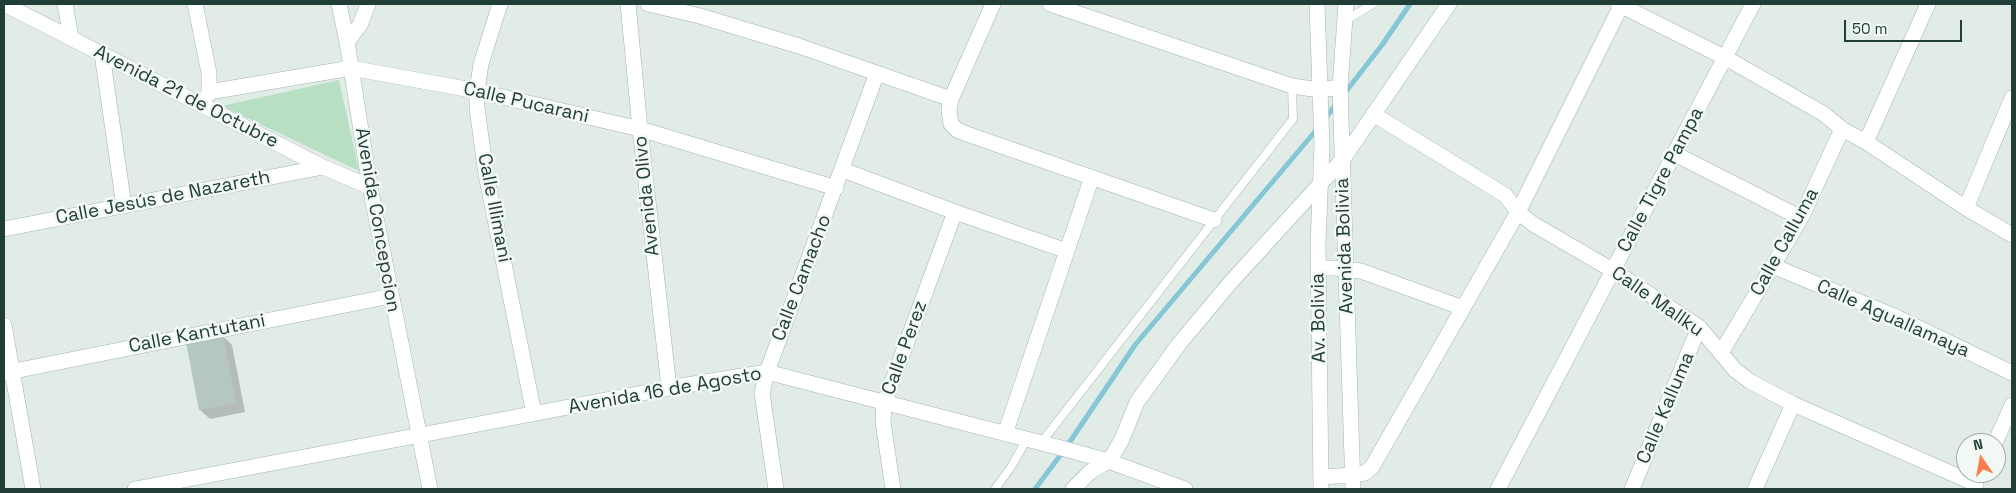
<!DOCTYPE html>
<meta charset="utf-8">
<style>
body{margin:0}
#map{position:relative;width:2016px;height:493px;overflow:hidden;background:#e1ece7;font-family:"Space Grotesk",sans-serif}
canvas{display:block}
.frame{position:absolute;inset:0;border:5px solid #203e37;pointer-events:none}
.north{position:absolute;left:1956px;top:433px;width:50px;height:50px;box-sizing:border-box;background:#f2f9f5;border:1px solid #9eaea9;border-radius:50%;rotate:348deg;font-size:14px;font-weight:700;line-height:20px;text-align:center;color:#203e37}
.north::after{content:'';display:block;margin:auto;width:18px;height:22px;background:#fa7e51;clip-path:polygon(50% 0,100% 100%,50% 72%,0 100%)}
.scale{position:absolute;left:1844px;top:20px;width:118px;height:22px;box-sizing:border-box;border:2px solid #203e37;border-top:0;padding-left:6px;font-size:15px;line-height:18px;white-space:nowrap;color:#203e37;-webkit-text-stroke:4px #f2f9f5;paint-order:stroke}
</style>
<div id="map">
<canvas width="2016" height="493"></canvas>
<div class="frame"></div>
<div class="north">N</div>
<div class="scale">50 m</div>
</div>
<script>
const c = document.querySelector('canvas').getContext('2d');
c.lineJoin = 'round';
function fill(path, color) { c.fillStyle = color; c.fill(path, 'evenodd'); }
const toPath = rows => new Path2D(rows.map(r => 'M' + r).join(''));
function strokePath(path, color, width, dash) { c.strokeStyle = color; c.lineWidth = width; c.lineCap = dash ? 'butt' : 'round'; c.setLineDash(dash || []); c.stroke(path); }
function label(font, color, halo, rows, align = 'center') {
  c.font = font + ' "Space Grotesk",sans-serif'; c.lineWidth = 5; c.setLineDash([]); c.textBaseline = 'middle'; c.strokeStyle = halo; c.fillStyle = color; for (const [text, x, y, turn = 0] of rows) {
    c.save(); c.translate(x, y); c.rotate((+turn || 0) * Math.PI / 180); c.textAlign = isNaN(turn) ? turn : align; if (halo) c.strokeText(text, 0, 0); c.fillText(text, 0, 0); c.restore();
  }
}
fill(toPath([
 [339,80,359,171,222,106]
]), '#b8dfc3');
fill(toPath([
 [223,336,232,345,245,412,210,419,200,410,187,343]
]), '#0003');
strokePath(toPath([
 [1344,94,1382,45,1410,4],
 [1325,119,1336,104],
 [1035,489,1065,449,1135,345,1318,128]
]), '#85c7d5', 5);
fill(toPath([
 [223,335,236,403,199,410,186,342]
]), '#b6c7c0');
const lane = toPath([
 [1346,20,1373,4],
 [1041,443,1293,119,1292,86],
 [995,489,1011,467,1027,439]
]);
const street = toPath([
 [4,4,323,167,370,187],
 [65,4,71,38],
 [195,4,209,73,209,92,205,99],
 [339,4,347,42,370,187,430,489],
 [500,4,481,64,477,91,477,108,486,174,534,414],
 [628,4,640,129,669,388],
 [648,4,700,16,799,46,951,99],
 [993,4,951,99,949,110,951,124,957,130,967,134,1214,220],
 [1050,4,1292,86,1320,90,1340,87],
 [1618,4,1726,58,1824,114,1842,129,1866,142,1966,208,2012,235],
 [347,42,360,25,368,4],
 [102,54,124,206],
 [209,92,351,68,477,91,640,129,836,188],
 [1373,114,1505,195,1518,212,1533,224,1614,271,1699,327,1735,370,1751,382,1793,404,1976,484],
 [1866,142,1928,4],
 [1675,154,1801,218],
 [843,170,955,212,1067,251],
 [1966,208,2012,98],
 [4,229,323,167],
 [1773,266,1896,317,2012,373],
 [1319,268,1334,268,1361,271,1463,308],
 [4,325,33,489],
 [1721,353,1801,218,1842,129],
 [4,373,391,296],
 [1005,434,1092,177],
 [1995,443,2012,405],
 [1321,477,1353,475,1365,473,1372,467,1518,212,1622,4],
 [135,489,669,388,767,372,1065,449,1108,461,1185,489],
 [776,489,762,393,767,372,877,73],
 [893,489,883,422,884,404,955,212],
 [1073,489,1090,472,1108,461,1113,455,1122,439,1137,402,1179,344,1230,283,1343,159,1449,4],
 [1498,489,1753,4],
 [1632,489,1699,327],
 [1755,489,1793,404]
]);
const secondary = toPath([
 [1317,4,1322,146,1318,244,1321,489],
 [1346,4,1340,87,1353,489]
]);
strokePath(lane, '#a3b4af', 9);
strokePath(street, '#a3b4af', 16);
strokePath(secondary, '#9eb9b0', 16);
strokePath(lane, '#fff', 8);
strokePath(street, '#fff', 15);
strokePath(secondary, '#fff', 15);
label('19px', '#203e37', '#f2f9f5', [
 ["Avenida 21 de Octubre",186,97,27],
 ["Calle Pucarani",526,103,13],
 ["Calle Tigre Pampa",1661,180,-62],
 ["Avenida Olivo",647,196,-96],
 ["Calle Jesús de Nazareth",163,198,-11],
 ["Calle Illimani",494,208,79],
 ["Avenida Concepcion",377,220,80],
 ["Calle Calluma",1785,242,-61],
 ["Avenida Bolivia",1345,246,-92],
 ["Calle Camacho",802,278,-69],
 ["Calle Mallku",1657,302,35],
 ["Av. Bolivia",1319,318,-91],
 ["Calle Aguallamaya",1893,319,24],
 ["Calle Kantutani",197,334,-11],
 ["Calle Perez",905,348,-70],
 ["Avenida 16 de Agosto",665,391,-10],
 ["Calle Kalluma",1666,408,-67]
]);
</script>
